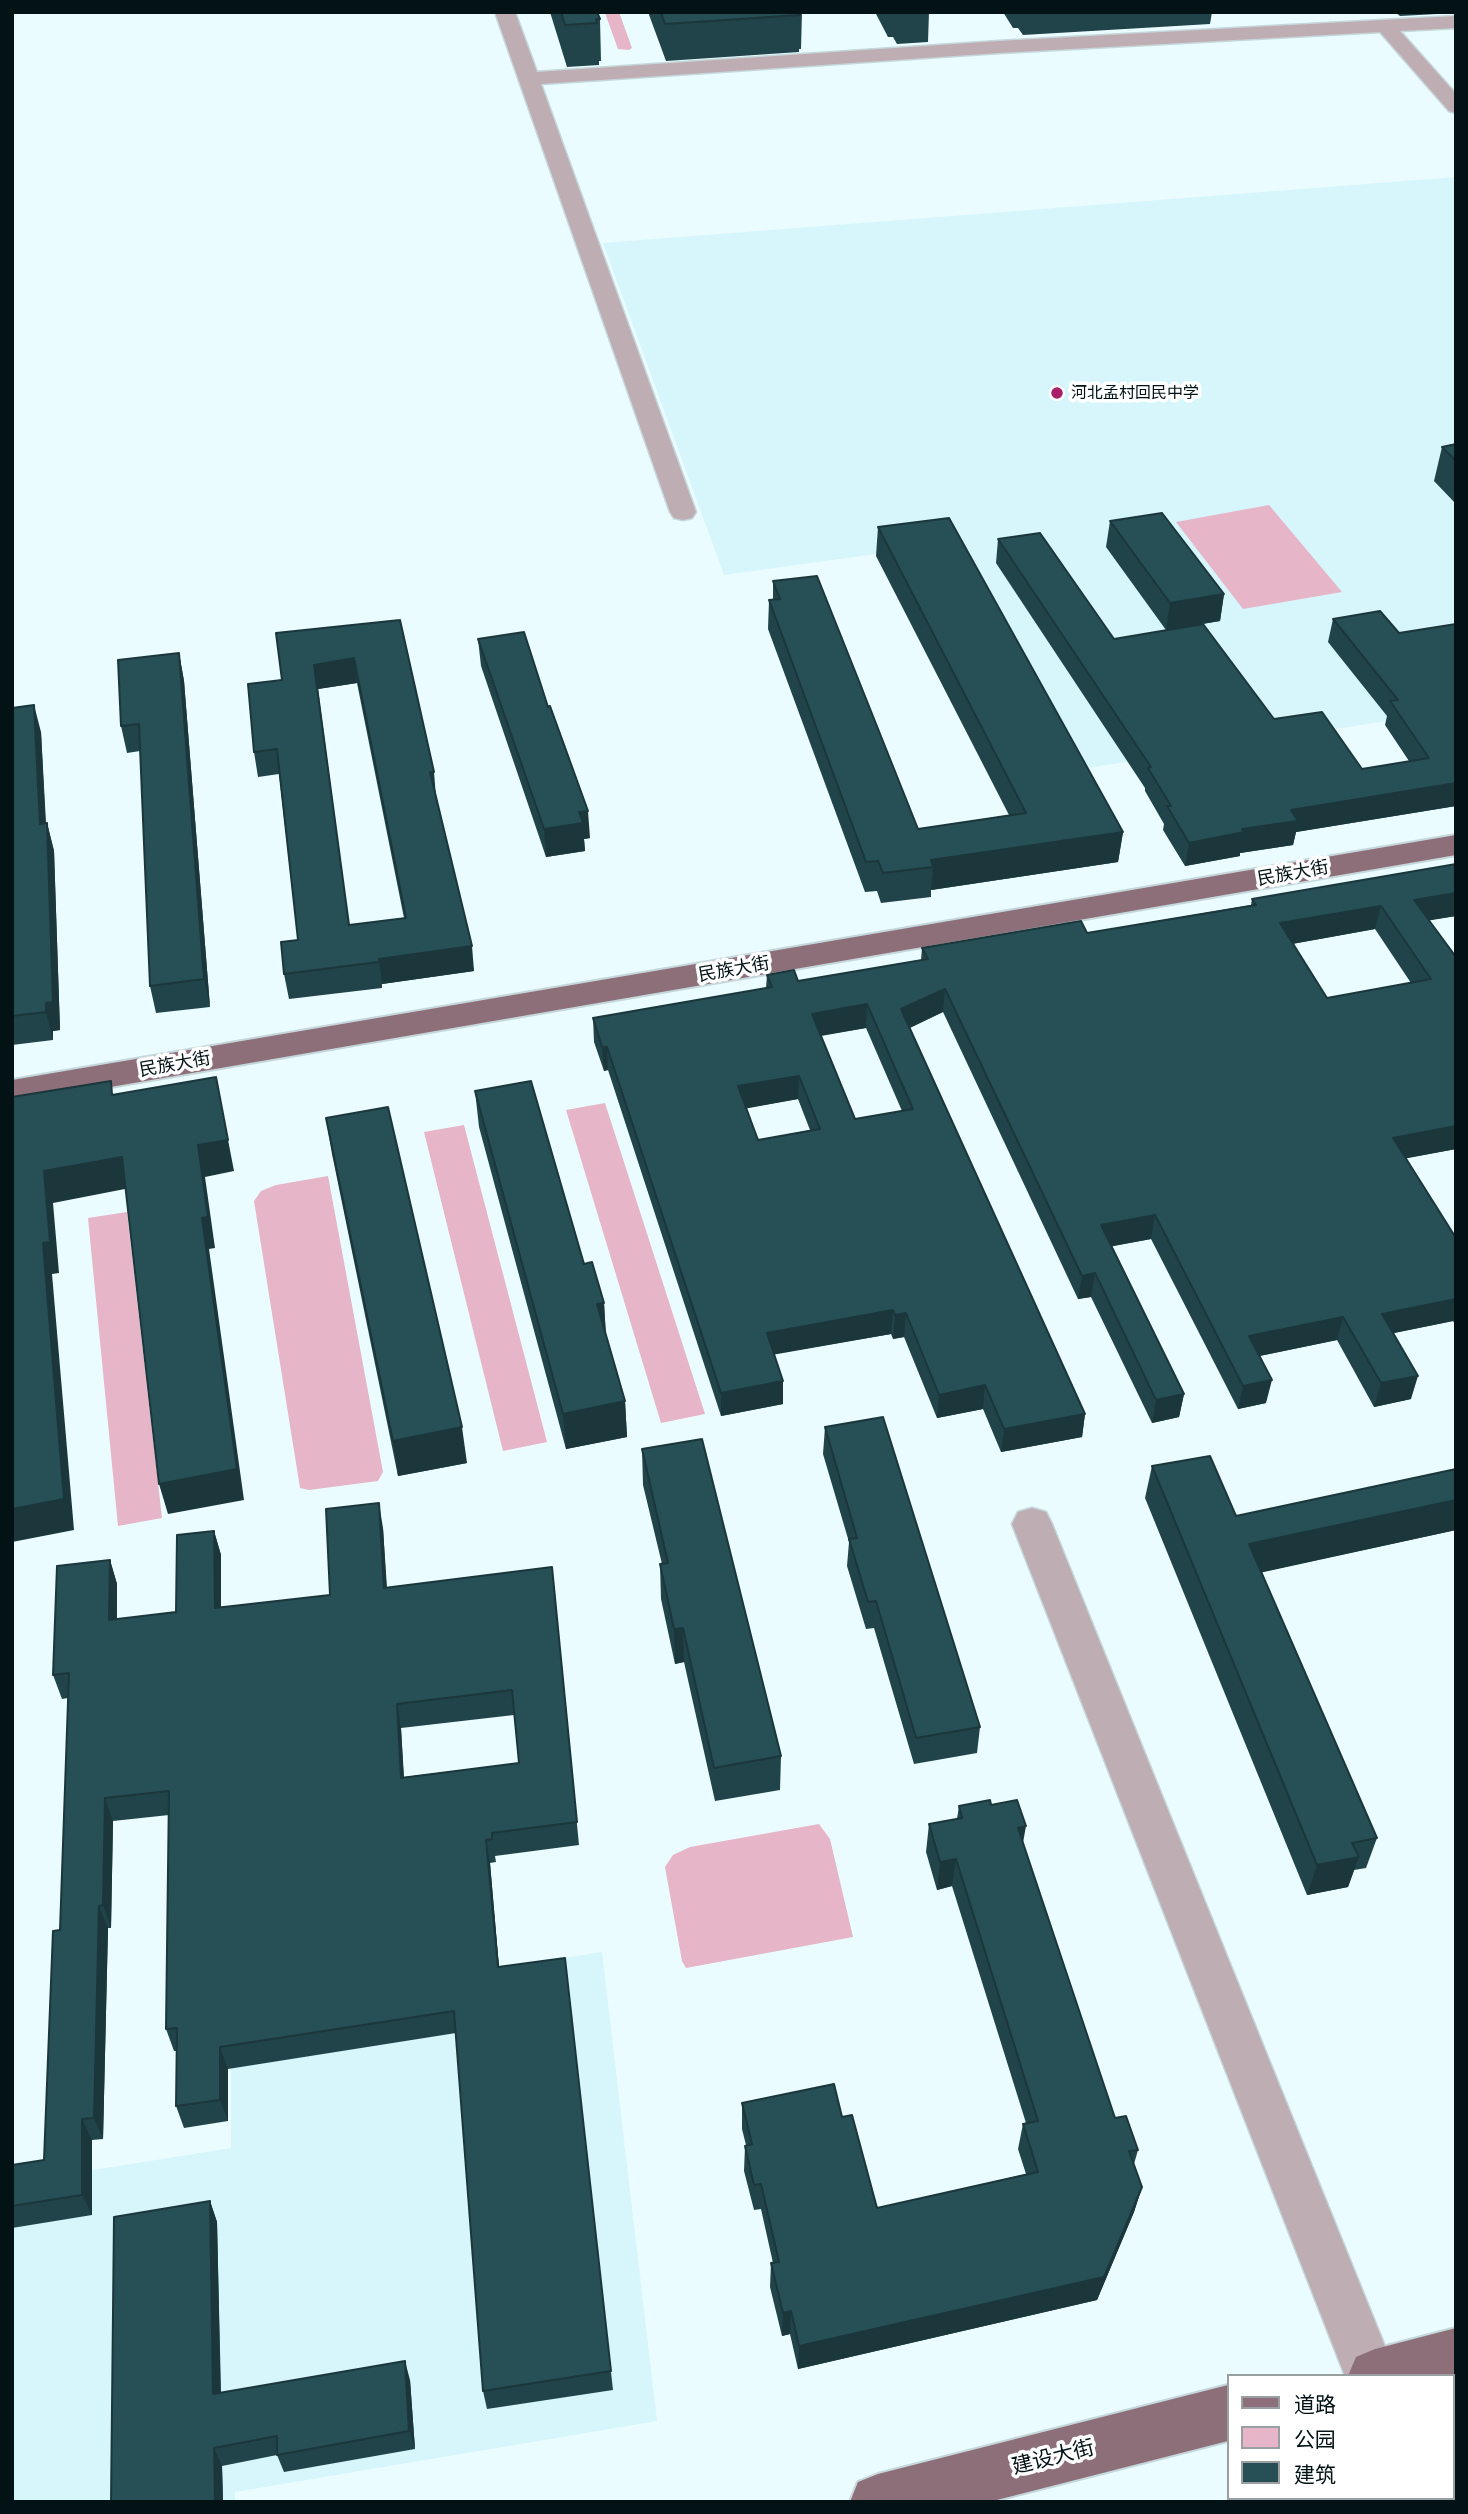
<!DOCTYPE html>
<meta charset="utf-8">
<style>
body{margin:0}
#map{position:relative;width:1468px;height:2514px;overflow:hidden;background:#eafcff;font-family:Lato,"Noto Sans SC",sans-serif}
canvas{display:block}
.frame{position:absolute;inset:0;border:14px solid #031215;pointer-events:none}
.legend{position:absolute;left:1227px;top:2374px;width:228px;height:126px;box-sizing:border-box;background:#fff;border:2px solid #9aa0a1;margin:0;padding:9px 12px;list-style:none;font-size:21px;color:#031215}
.legend li{display:flex;align-items:center;gap:14px;height:35px}
.legend b{width:35px;border:2px solid #9aa0a1}
</style>
<div id="map">
<canvas width="1468" height="2514"></canvas>
<div class="frame"></div>
<ul class="legend">
<li><b style="height:9px;background:#8d6f7a"></b>道路</li>
<li><b style="height:19px;background:#e6b5c7"></b>公园</li>
<li><b style="height:19px;background:#264f56"></b>建筑</li>
</ul>
</div>
<script>
const c = document.querySelector('canvas').getContext('2d');
c.lineJoin = 'round';
function fill(path, color) { c.fillStyle = color; c.fill(path, 'evenodd'); }
const toPath = rows => new Path2D(rows.map(r => 'M' + r).join(''));
function strokePath(path, color, width, dash) { c.strokeStyle = color; c.lineWidth = width; c.lineCap = dash ? 'butt' : 'round'; c.setLineDash(dash || []); c.stroke(path); }
function label(font, color, halo, rows, align = 'center') {
  c.font = font + ' Lato,"Noto Sans SC",sans-serif'; c.lineWidth = 7; c.setLineDash([]); c.textBaseline = 'middle'; c.strokeStyle = halo; c.fillStyle = color; for (const [text, x, y, turn = 0] of rows) {
    c.save(); c.translate(x, y); c.rotate((+turn || 0) * Math.PI / 180); c.textAlign = isNaN(turn) ? turn : align; if (halo) c.strokeText(text, 0, 0); c.fillText(text, 0, 0); c.restore();
  }
}
fill(toPath([
 [1456,177,1456,710,1075,770,948,544,724,575,603,243],
 [602,1952,657,2421,235,2492,235,2502,12,2502,12,2183,231,2148,231,2011]
]), '#d6f6fc');
fill(toPath([
 [619,12,632,48,629,50,618,49,605,13],
 [1269,505,1342,592,1243,609,1176,522],
 [605,1103,705,1414,661,1423,566,1110],
 [464,1125,547,1442,503,1451,424,1132],
 [328,1176,383,1472,378,1481,309,1490,300,1488,254,1201,261,1191,276,1185],
 [127,1212,162,1518,118,1526,88,1218],
 [819,1824,830,1839,853,1937,686,1968,682,1961,665,1867,673,1855,690,1847]
]), '#e6b5c7');
const minor = toPath([
 [495,12,515,12,537,72,999,41,1456,16,1456,28,1400,31,1456,94,1456,113,1449,111,1380,32,999,53,541,84,696,512,692,518,683,520,674,518,670,512,495,12],
 [1032,1508,1046,1512,1052,1524,1397,2376,1345,2376,1012,1524,1018,1512,1032,1508]
]);
const major = toPath([
 [1456,835,1456,855,12,1104,12,1080,1456,835],
 [1456,2328,1456,2382,1452,2383,1452,2376,1348,2376,1356,2357,1375,2349,1456,2328],
 [1228,2385,1228,2441,989,2502,850,2502,858,2482,878,2474,1228,2385],
 [1452,2429,1456,2429,1456,2485,1452,2485,1452,2429],
 [1255,2498,1323,2498,1322,2502,1254,2502,1255,2498]
]);
strokePath(minor, '#c5d7da', 3);
strokePath(major, '#c5d7da', 4);
fill(minor, '#beadb3');
fill(major, '#8d6f7a');
fill(toPath([
 [550,12,597,12,600,19,601,61,599,61,599,65,567,67],
 [648,12,802,12,801,49,799,49,799,52,666,61],
 [875,12,929,12,928,42,897,44,893,37,888,37],
 [1003,12,1212,12,1210,24,1023,35,1018,28,1013,28],
 [1395,12,1456,12,1456,13,1400,16],
 [1456,444,1456,504,1434,481,1442,447],
 [1110,521,1224,594,1220,621,1166,630,1106,547],
 [878,527,1123,832,1118,862,931,890,931,897,881,903,877,891,865,892,768,629,769,600,773,600,773,581,918,829,1009,815,876,556],
 [998,539,1114,639,1274,719,1362,769,1409,761,1385,725,1387,716,1328,642,1333,619,1399,633,1456,624,1456,806,1296,832,1293,845,1240,853,1240,856,1185,866,1163,830,1164,824,1145,791,1145,788,996,563],
 [400,620,436,797,474,971,382,984,382,988,289,999,284,974,298,940,279,774,258,777,254,752,282,680],
 [357,683,404,918,349,925,318,689],
 [478,639,590,838,584,839,585,851,546,857,481,666],
 [179,653,184,681,210,1007,156,1013,150,986,140,751,127,753,121,726],
 [12,708,41,732,46,823,47,823,54,851,60,1030,53,1031,53,1040,12,1045],
 [1456,864,1456,916,1429,920,1456,957,1456,1149,1406,1158,1456,1238,1456,1326,1453,1321,1393,1333,1411,1399,1374,1407,1337,1340,1260,1356,1266,1403,1238,1409,1151,1239,1112,1246,1184,1394,1179,1417,1152,1423,1091,1297,1078,1299,943,1012,910,1028,1085,1414,1082,1437,1001,1452,983,1409,937,1418,904,1337,893,1339,891,1334,774,1354,783,1381,783,1404,721,1416,608,1070,604,1071,594,1042,593,1018,766,988,767,975,798,981,921,960,922,948,1087,933,1251,905,1252,899],
 [1375,929,1411,983,1327,998,1292,944],
 [866,1028,902,1111,855,1119,821,1036],
 [798,1099,810,1130,758,1140,746,1108],
 [475,1091,584,1264,604,1303,606,1335,625,1401,627,1437,566,1449,479,1127],
 [326,1118,467,1463,398,1476,332,1154],
 [825,1427,980,1727,977,1753,914,1764,874,1628,866,1629,847,1566,849,1542,823,1454],
 [642,1449,781,1756,780,1790,715,1801,684,1662,675,1664,661,1599,660,1564,662,1564,643,1485],
 [1152,1466,1236,1516,1456,1469,1456,1530,1261,1572,1377,1838,1366,1868,1354,1870,1348,1887,1307,1895,1145,1498],
 [383,1528,387,1588,552,1567,579,1845,495,1856,496,1862,490,1863,499,1967,565,1958,613,2390,487,2409,483,2391,456,2033,228,2069,228,2121,184,2128,176,2106,177,2051,174,2051,166,2029,169,1815,113,1821,111,1928,108,1928,103,2139,92,2140,92,2215,12,2228,12,2165,44,2160,60,1930,68,1698,62,1699,53,1675,110,1560,117,1584,117,1619,176,1612,214,1531,221,1555,221,1607,330,1595],
 [514,1715,519,1763,404,1777,401,1728],
 [991,1805,1023,1843,1115,2118,1138,2150,1134,2164,1142,2187,1134,2212,1097,2300,798,2369,790,2334,782,2336,770,2287,771,2263,773,2263,761,2209,754,2210,744,2171,745,2146,746,2145,742,2129,742,2103,842,2117,877,2208,1026,2174,1018,2149,1023,2124,1026,2123,952,1886,937,1890,926,1852,929,1824,957,1819,959,1806],
 [210,2201,217,2222,221,2393,410,2380,415,2449,284,2472,277,2455,222,2466,223,2502,111,2502]
]), '#21444a');
fill(toPath([
 [1224,594,1220,621,1166,630,1170,603],
 [179,653,184,681,210,1007,204,979],
 [354,658,357,683,318,689,314,665],
 [34,705,41,732,47,852,40,824],
 [430,772,434,772,436,797],
 [1456,783,1456,806,1296,832,1293,845,1240,853,1240,856,1185,866,1189,843,1242,829,1291,810],
 [588,811,590,838,584,839,585,851,546,857,544,829,579,812],
 [47,823,54,851,60,1030,53,1031,53,1040,46,1012],
 [1123,832,1118,862,931,890,933,867,931,860],
 [1456,893,1456,916,1408,924,1414,900],
 [1381,906,1375,929,1275,947,1280,923],
 [472,946,474,971,382,984,379,959],
 [945,989,943,1012,900,1032,901,1009],
 [867,1004,866,1028,811,1037,812,1014],
 [602,1047,607,1047,608,1070,604,1071],
 [799,1076,798,1099,738,1110,738,1086],
 [216,1077,234,1171,205,1177,215,1248,209,1249,244,1500,168,1514,159,1484,202,1218,198,1145],
 [1456,1126,1456,1149,1387,1162,1393,1138],
 [122,1157,130,1188,53,1203,59,1273,52,1274,74,1530,12,1542,12,1509,43,1243,44,1171],
 [1155,1215,1151,1239,1098,1249,1101,1225],
 [1095,1273,1091,1297,1078,1299,1082,1276],
 [1456,1299,1456,1313,1453,1321,1375,1337,1382,1314],
 [604,1303,606,1339,597,1304],
 [893,1310,891,1334,766,1356,767,1333],
 [906,1313,904,1337,893,1339,895,1315],
 [1343,1317,1337,1340,1244,1359,1249,1336],
 [1418,1376,1411,1399,1374,1407,1381,1383],
 [1272,1380,1266,1403,1238,1409,1243,1386],
 [783,1381,783,1404,721,1416,721,1393],
 [985,1385,983,1409,937,1418,939,1395],
 [1184,1394,1179,1417,1152,1423,1156,1400],
 [625,1401,627,1437,566,1449,563,1414],
 [1085,1414,1082,1437,1001,1452,1004,1429],
 [462,1427,467,1463,398,1476,393,1441],
 [1456,1500,1456,1530,1241,1577,1249,1544],
 [379,1503,383,1528,388,1613,384,1588],
 [214,1531,221,1555,221,1632,215,1608],
 [110,1560,117,1584,116,1644,109,1620],
 [683,1628,684,1662,675,1664,674,1629],
 [397,1704,401,1728,405,1801,401,1778],
 [105,1798,113,1821,111,1928,103,1905],
 [1026,1826,1021,1854,1018,1828],
 [486,1840,490,1863,501,1990,498,1967],
 [1359,1857,1348,1887,1307,1895,1317,1865],
 [956,1859,952,1886,937,1890,940,1862],
 [99,1906,108,1928,103,2139,94,2118],
 [220,2047,228,2069,228,2121,220,2100],
 [82,2119,92,2140,92,2215,82,2195],
 [1142,2187,1134,2212,1097,2300,798,2369,799,2346],
 [210,2201,217,2222,221,2412,213,2394],
 [791,2311,790,2334,782,2336,783,2313],
 [405,2361,410,2380,415,2449,409,2431],
 [214,2448,222,2466,223,2502,215,2502,215,2501]
]), '#1b373c');
const building = toPath([
 [561,12,597,12,600,19,596,19,597,23,565,25,561,12],
 [661,12,802,12,798,13,800,15,665,24,661,12],
 [1456,444,1456,461,1442,447,1456,444],
 [1162,513,1224,594,1170,603,1110,521,1162,513],
 [949,518,1123,832,931,860,933,867,883,873,878,861,866,862,769,600,780,599,773,581,817,576,918,829,1026,813,878,527,949,518],
 [1040,533,1114,639,1203,624,1274,719,1322,712,1362,769,1429,758,1390,701,1398,700,1333,619,1380,611,1399,633,1456,624,1456,783,1291,810,1298,821,1242,829,1244,832,1189,843,1167,806,1171,806,1148,768,1151,767,998,539,1040,533],
 [400,620,434,772,430,772,472,946,379,959,379,962,284,974,281,942,298,940,277,749,254,752,248,684,282,680,276,633,400,620],
 [354,658,406,918,349,925,314,665,354,658],
 [524,632,548,707,550,706,588,811,579,812,583,823,544,829,478,639,524,632],
 [179,653,204,979,150,986,139,724,121,726,118,660,179,653],
 [34,705,40,824,47,823,53,1002,46,1003,46,1012,12,1016,12,708,34,705],
 [1456,864,1456,893,1414,900,1456,957,1456,1126,1393,1138,1456,1238,1456,1299,1382,1314,1418,1376,1381,1383,1343,1317,1249,1336,1272,1380,1243,1386,1155,1215,1101,1225,1184,1394,1156,1400,1095,1273,1082,1276,945,989,901,1009,1085,1414,1004,1429,985,1385,939,1395,906,1313,895,1315,893,1310,767,1333,783,1381,721,1393,607,1047,602,1047,593,1018,772,987,767,975,794,970,798,981,928,959,922,948,1081,921,1087,933,1256,905,1252,899,1456,864],
 [1381,906,1431,979,1327,998,1280,923,1381,906],
 [867,1004,913,1109,855,1119,812,1014,867,1004],
 [799,1076,820,1129,758,1140,738,1086,799,1076],
 [216,1077,228,1140,198,1145,208,1217,202,1218,237,1469,159,1484,122,1157,44,1171,50,1242,43,1243,64,1499,12,1509,12,1097,111,1081,112,1095,216,1077],
 [531,1081,584,1264,592,1262,604,1303,597,1304,625,1401,563,1414,475,1091,531,1081],
 [388,1107,462,1427,393,1441,326,1118,388,1107],
 [883,1417,980,1727,916,1738,876,1601,868,1602,849,1539,857,1538,825,1427,883,1417],
 [702,1439,781,1756,714,1768,683,1628,674,1629,660,1564,668,1563,642,1449,702,1439],
 [1210,1456,1236,1516,1456,1469,1456,1500,1249,1544,1377,1838,1352,1843,1359,1857,1317,1865,1152,1466,1210,1456],
 [379,1503,384,1588,552,1567,577,1822,492,1833,492,1839,486,1840,498,1967,565,1958,611,2371,483,2391,454,2011,220,2047,220,2100,176,2106,177,2028,166,2029,169,1791,105,1798,103,1905,99,1906,94,2118,82,2119,82,2195,12,2206,12,2165,44,2160,53,1931,60,1930,69,1673,53,1675,57,1566,110,1560,109,1620,176,1612,177,1535,214,1531,215,1608,330,1595,326,1509,379,1503],
 [512,1690,519,1763,401,1778,397,1704,512,1690],
 [990,1800,991,1805,1017,1800,1026,1826,1018,1828,1115,2118,1126,2116,1138,2150,1129,2151,1142,2187,1104,2277,799,2346,791,2311,783,2313,771,2263,779,2262,761,2184,754,2185,745,2146,752,2144,742,2103,834,2084,842,2117,852,2115,877,2208,1038,2172,1023,2124,1038,2121,956,1859,940,1862,929,1824,962,1818,959,1806,990,1800],
 [210,2201,213,2394,405,2361,409,2431,277,2455,277,2436,214,2448,215,2501,209,2502,111,2502,114,2217,210,2201]
]);
fill(building, '#264f56');
strokePath(building, '#1b373c', 2);
for (const [x, y, r, color] of [
 [1057,393,7,"#a82168"]
]) { const dot = new Path2D(); dot.arc(x, y, r, 0, 2 * Math.PI); c.fillStyle = color; c.fill(dot); strokePath(dot, '#fff', 2.5); }
label('16px', '#031215', '#fff', [
 ["河北孟村回民中学",1071,393]
], 'left');
label('18px', '#031215', '#fff', [
 ["民族大街",1293,873,-10],
 ["民族大街",734,969,-10],
 ["民族大街",175,1064,-10]
]);
label('21px', '#031215', '#fff', [
 ["建设大街",1053,2457,-14]
]);
</script>
